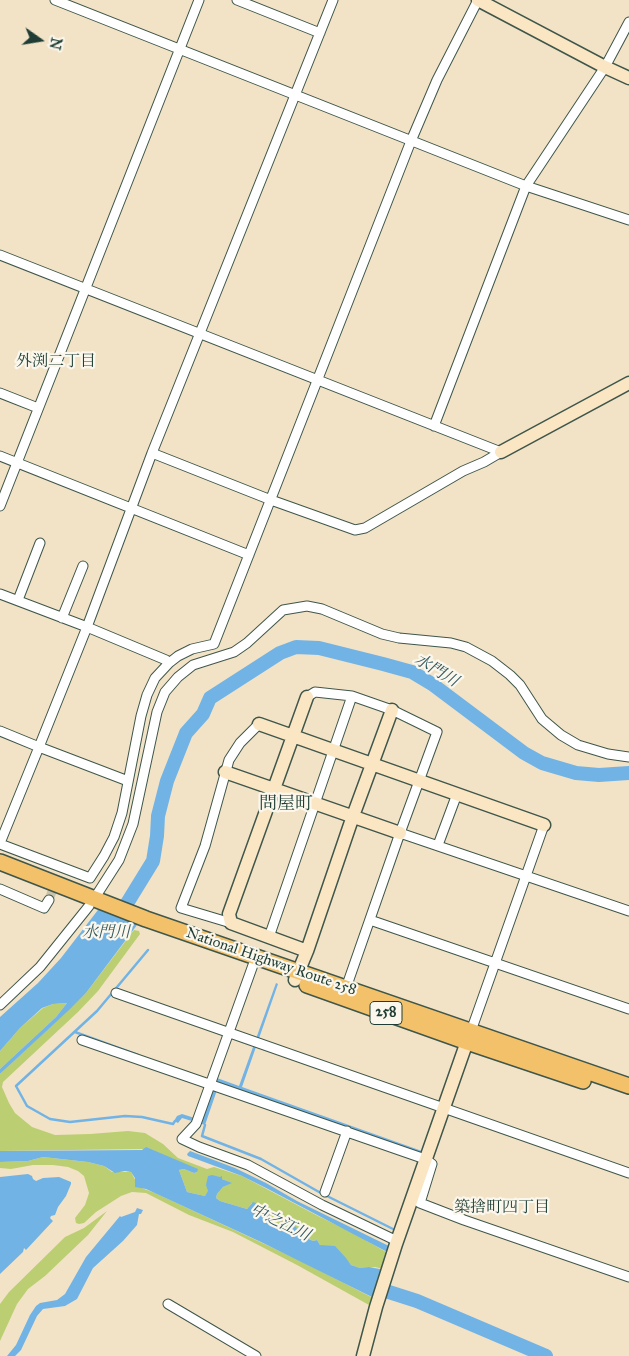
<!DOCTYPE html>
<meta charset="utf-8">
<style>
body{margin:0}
#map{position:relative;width:629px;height:1356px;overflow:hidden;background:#f2e3c7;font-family:"IM FELL Great Primer",serif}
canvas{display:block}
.north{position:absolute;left:15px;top:15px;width:50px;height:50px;-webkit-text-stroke:4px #fbf7ec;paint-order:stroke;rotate:103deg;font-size:14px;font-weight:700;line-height:20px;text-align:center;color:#1f3d34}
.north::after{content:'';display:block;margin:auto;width:18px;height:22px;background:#1f3d34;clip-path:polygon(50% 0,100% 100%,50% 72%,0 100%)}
</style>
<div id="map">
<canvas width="629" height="1356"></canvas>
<div class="north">N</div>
</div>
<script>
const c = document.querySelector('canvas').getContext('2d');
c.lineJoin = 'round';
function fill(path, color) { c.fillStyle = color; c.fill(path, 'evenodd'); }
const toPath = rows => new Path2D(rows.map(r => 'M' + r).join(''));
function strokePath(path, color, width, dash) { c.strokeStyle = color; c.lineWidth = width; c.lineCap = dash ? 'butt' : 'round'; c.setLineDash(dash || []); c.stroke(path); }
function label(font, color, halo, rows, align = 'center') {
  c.font = font + ' "IM FELL Great Primer","Noto Serif JP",serif'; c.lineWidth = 4.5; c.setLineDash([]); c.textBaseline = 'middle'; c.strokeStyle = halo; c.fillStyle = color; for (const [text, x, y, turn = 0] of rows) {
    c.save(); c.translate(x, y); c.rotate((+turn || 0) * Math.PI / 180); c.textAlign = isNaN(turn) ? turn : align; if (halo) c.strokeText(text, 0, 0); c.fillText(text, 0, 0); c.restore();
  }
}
fill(toPath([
 [134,930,139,931,140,934,98,991,78,1012,3,1082,2,1087,9,1103,15,1113,32,1127,55,1135,90,1134,128,1131,145,1133,163,1144,178,1158,207,1169,214,1167,242,1176,318,1216,351,1232,388,1253,383,1269,375,1267,360,1268,351,1265,342,1255,320,1245,317,1240,313,1241,291,1228,284,1226,278,1228,271,1220,268,1209,263,1209,259,1204,252,1203,247,1209,220,1201,216,1198,217,1194,223,1187,231,1183,220,1178,205,1196,187,1192,179,1170,184,1169,194,1173,197,1172,144,1149,0,1151,0,1074,86,993],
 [67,1003,56,1017,0,1069,0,1051,20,1028,43,1008,53,1004],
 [43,1157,88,1162,104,1166,112,1172,131,1172,139,1187,155,1193,301,1261,373,1298,371,1304,369,1305,297,1265,233,1232,189,1215,146,1193,132,1192,121,1196,96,1212,84,1223,79,1224,76,1223,75,1218,85,1205,89,1193,84,1176,78,1171,68,1167,53,1165,33,1165,11,1169,0,1168,0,1162,28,1161],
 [107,1211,88,1235,45,1276,28,1289,17,1304,0,1341,0,1304,9,1292,65,1237,84,1228]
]), '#bcce72');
fill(toPath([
 [101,906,140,921,86,993,69,1010,0,1074,0,1069,56,1017,67,1003,53,1004,42,1008,20,1028,0,1051,0,1017,38,983,61,958],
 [276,983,278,984,242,1087,422,1151,419,1153,221,1083,217,1090,205,1125,182,1118,178,1123,174,1121,177,1116,182,1114,201,1120,217,1078,239,1086],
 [146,1147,198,1169,197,1172,194,1173,184,1169,179,1170,187,1192,205,1196,208,1191,206,1185,208,1176,212,1175,220,1177,222,1176,222,1179,232,1183,223,1187,217,1194,216,1198,220,1201,247,1209,253,1202,259,1204,263,1209,265,1207,268,1208,271,1220,278,1227,284,1226,291,1228,294,1226,296,1227,298,1231,302,1231,309,1234,309,1239,313,1241,317,1240,320,1245,335,1246,346,1258,351,1265,360,1268,369,1267,385,1270,376,1299,261,1242,146,1189,135,1187,135,1178,131,1172,125,1171,115,1173,104,1166,88,1162,43,1157,28,1161,0,1162,0,1151,142,1150],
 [190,1151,235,1168,266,1183,297,1201,393,1248,391,1254,268,1189,242,1176,188,1156,187,1154],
 [28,1174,32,1176,33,1179,36,1181,43,1178,59,1177,71,1182,71,1184,66,1196,58,1207,55,1215,51,1216,50,1218,53,1221,26,1250,24,1248,23,1252,0,1274,0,1177],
 [137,1208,143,1210,141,1214,139,1214,137,1225,123,1241,93,1268,77,1299,65,1306,43,1309,37,1316,21,1350,15,1356,7,1356,16,1345,30,1315,36,1306,40,1303,57,1300,65,1294,86,1257,120,1216,121,1217,135,1212]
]), '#72b3e6');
strokePath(toPath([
 [148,950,97,1011,16,1086,27,1106,50,1119,70,1122,125,1116,142,1117,173,1124,175,1121],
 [75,1032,138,1055],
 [205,1125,202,1136,261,1159,319,1192,393,1229]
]), '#72b3e6', 2.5);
strokePath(toPath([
 [118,918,153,861,157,836,158,816,167,781,186,733,203,714,210,698,280,653,296,647,319,648,383,664,412,672,432,684,524,753,542,763,576,773,599,775,629,773],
 [370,1286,417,1301,546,1356]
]), '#72b3e6', 14);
strokePath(toPath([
 [49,900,56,880]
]), '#c8c2aa', 9, [9, 4.5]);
const street = toPath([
 [55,0,526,186,629,220],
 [237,0,320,33],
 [0,255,501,452],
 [0,393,38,408],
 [434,426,526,186,605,67,629,22],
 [152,453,271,500,355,530,365,528,463,471,484,462,501,452],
 [0,456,249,555],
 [0,506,199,0],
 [0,594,87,627,166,660,169,663],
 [18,600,40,543],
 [62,618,83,566],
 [307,697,315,692,352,696,392,710,437,732,400,833,346,988],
 [0,731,39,747,87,627,152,453,333,0],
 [400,833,629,911],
 [0,843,39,747,128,781],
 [0,844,90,878,104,856,114,837,122,813,141,716,147,695,155,678,169,663,178,656,192,649,214,644,411,141,437,80,478,0],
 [438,845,457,794],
 [0,889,44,908,49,900],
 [94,899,119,860,133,824,157,712,165,692,178,677,193,665,234,652,247,643,283,610,307,606,322,609,382,634,399,638,451,643,466,647,492,661,510,675,520,685,542,719,561,735,578,745,608,754,629,757],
 [370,920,629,1009],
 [231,923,181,908,205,846,229,760,240,743,259,724],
 [269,937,352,696],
 [253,965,196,1124,182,1139,199,1147,248,1165,322,1205,397,1241],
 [116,993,629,1173],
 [0,1005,40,967,89,906],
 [471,1031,544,825],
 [82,1040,425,1159,432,1164,420,1203,464,1220,629,1277],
 [325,1192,347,1131],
 [168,1304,256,1356]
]);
const secondary = toPath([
 [478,0,605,67,629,78],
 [501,452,629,383],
 [307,697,229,914,231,923,307,951,353,816,392,710],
 [259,724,544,825],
 [225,772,400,833],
 [295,980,307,951],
 [363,1356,376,1307,396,1244,470,1033]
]);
const highway = toPath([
 [0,862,146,919,629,1086],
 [307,985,467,1042,583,1081]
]);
strokePath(street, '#3f564a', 11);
strokePath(secondary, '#3f564a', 15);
strokePath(highway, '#3f564a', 18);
strokePath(street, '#fff', 9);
strokePath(secondary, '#fbe6c4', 12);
strokePath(highway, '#f4c16b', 15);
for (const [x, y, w] of [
 [386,1013,32]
]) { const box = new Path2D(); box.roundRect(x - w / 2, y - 11.5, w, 23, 4); c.fillStyle = '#fbf7ec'; c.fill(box); strokePath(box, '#1f3d34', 1); }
label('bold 14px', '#1f3d34', null, [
 ["258",386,1013]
]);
label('15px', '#1f3d34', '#fbf7ec', [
 ["National Highway Route 258",271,962,19]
]);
label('16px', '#1f3d34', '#fbf7ec', [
 ["外渕二丁目",56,362],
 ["築捨町四丁目",502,1208]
]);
label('italic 16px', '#345a60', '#fbf7ec', [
 ["水門川",436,671,31],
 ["水門川",106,933],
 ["中之江川",280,1223,26]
]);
label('18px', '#1f3d34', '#fbf7ec', [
 ["問屋町",286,805]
]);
</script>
